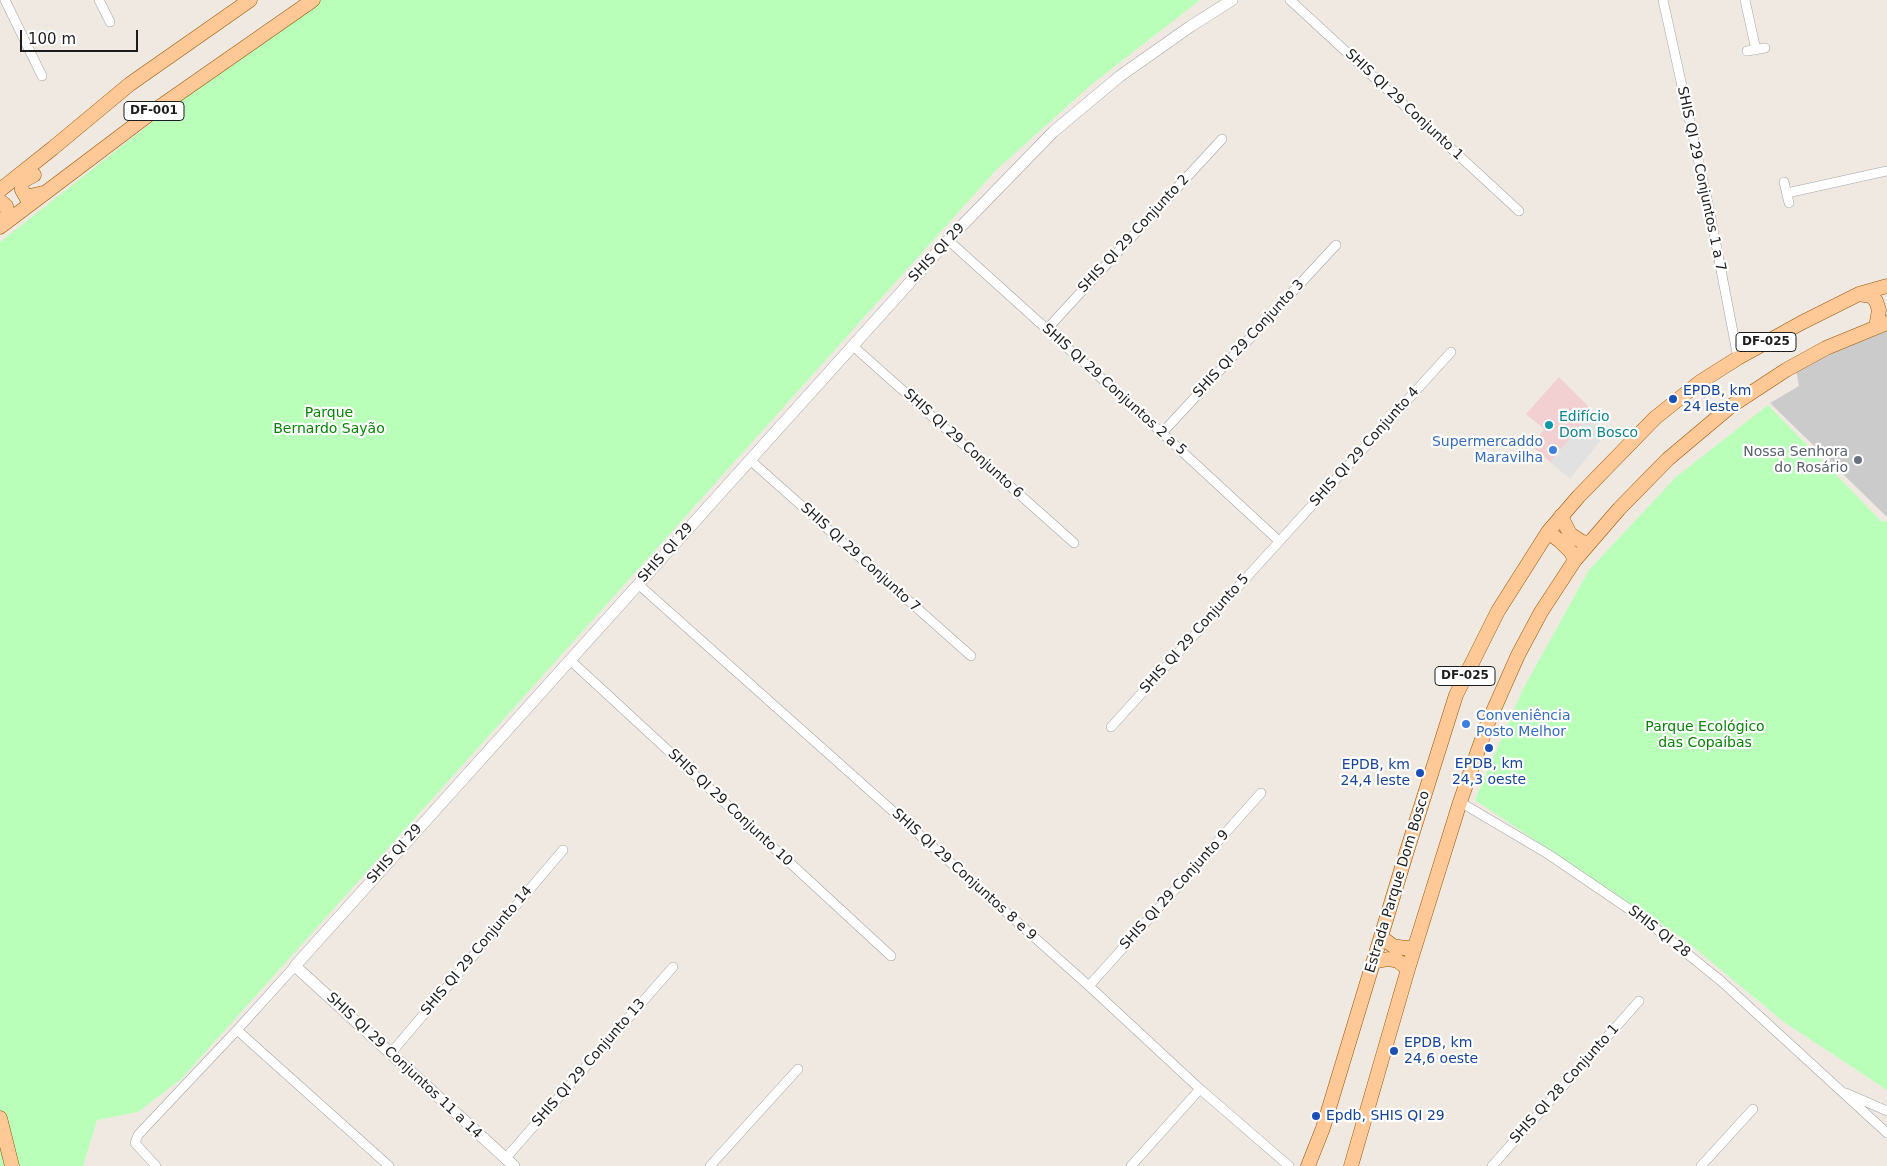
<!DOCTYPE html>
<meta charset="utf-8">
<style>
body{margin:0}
#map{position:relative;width:1887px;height:1166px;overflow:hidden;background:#efe9e1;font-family:"DejaVu Sans",sans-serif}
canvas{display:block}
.scale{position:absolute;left:20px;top:30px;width:118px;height:22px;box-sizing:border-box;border:2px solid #1d1d1d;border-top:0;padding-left:6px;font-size:15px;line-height:18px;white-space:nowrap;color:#1d1d1d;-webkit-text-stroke:4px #fff;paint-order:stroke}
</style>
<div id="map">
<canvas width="1887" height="1166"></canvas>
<div class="scale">100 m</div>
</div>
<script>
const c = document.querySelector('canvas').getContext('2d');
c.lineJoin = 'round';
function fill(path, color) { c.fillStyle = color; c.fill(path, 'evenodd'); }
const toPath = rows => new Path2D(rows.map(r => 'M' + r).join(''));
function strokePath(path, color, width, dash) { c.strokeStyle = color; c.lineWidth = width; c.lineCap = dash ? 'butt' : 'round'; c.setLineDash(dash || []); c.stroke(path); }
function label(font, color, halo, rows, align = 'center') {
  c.font = font + ' "DejaVu Sans",sans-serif'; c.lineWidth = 4.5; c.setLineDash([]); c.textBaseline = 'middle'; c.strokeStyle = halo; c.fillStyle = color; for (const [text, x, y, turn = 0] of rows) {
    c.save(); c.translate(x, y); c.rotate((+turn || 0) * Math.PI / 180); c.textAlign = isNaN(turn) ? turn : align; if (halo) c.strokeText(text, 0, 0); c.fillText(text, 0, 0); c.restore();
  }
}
fill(toPath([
 [1559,377,1601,419,1555,466,1532,446,1544,429,1526,414]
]), '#f2cfd1');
fill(toPath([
 [1887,329,1887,517,1770,403,1799,386,1796,370]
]), '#cbcbcb');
fill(toPath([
 [318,0,1200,0,1092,84,996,170,181,1079,138,1112,97,1120,83,1166,0,1166,0,242,269,30],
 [1768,405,1882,522,1887,521,1887,1090,1784,1022,1685,940,1475,800,1523,689,1589,570,1676,477]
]), '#baffb9');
fill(toPath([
 [1595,408,1601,440,1570,479,1550,462]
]), '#e1e1e1');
const minor = toPath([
 [5,0,42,76],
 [99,0,110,22],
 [1290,0,1519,211],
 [1663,0,1710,213,1738,358],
 [1745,0,1756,50],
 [1747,51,1765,48],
 [1784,182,1789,203],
 [1787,193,1887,171],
 [948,240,1162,433,1279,541],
 [1047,329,1222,139],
 [853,346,1074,543],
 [1162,433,1336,245],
 [750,460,971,656],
 [638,584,1089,986,1200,1089,1289,1166],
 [570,660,891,956],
 [1111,727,1451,352],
 [1460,802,1548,854,1648,922,1721,981,1887,1133],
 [1089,986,1261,793],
 [237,1030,389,1166],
 [391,1053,563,850],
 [1846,1093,1887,1111],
 [505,1159,673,967],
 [156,1166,135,1143,138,1135,237,1030,295,966],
 [710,1166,798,1069],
 [1131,1166,1200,1089],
 [1492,1166,1639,1001],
 [1701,1166,1753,1109]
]);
const tertiary = toPath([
 [514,1166,295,966,948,240,1053,132,1120,76,1191,26,1232,0]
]);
const primary = toPath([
 [34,175,21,182,22,190,26,197,43,193],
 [0,190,53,148,130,84,250,0],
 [0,201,6,206,8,214,0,224],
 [0,227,151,113,313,0],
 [1859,294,1871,296,1876,301,1879,310,1876,327],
 [1561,516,1570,534,1582,542,1589,543],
 [1548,532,1560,541,1571,552,1575,560],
 [1381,937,1393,946,1404,948,1415,947],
 [1373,962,1388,959,1398,961,1408,969],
 [0,1118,12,1166],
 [1308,1166,1323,1128,1406,854,1456,695,1498,611,1548,532,1579,496,1655,418,1700,382,1738,358,1801,323,1859,294,1887,286],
 [1351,1166,1408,969,1460,802,1487,725,1518,655,1541,612,1575,560,1619,509,1668,459,1731,406,1786,370,1826,348,1887,323]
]);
strokePath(minor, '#a4a4a4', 10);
strokePath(tertiary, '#a4a4a4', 12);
strokePath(primary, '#965500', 15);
strokePath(minor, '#fff', 9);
strokePath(tertiary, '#fff', 11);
strokePath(primary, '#ffc897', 14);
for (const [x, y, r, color] of [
 [1673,399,5,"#1a4fb4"],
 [1549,425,5,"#0f9aa8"],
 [1553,450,5,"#3f7fe0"],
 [1858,460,5,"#6b7280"],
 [1466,724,5,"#3f7fe0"],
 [1489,748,5,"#1a4fb4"],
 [1420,773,5,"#1a4fb4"],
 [1394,1051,5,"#1a4fb4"],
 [1316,1116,5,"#1a4fb4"]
]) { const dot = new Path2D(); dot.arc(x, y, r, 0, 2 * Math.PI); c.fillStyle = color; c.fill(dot); strokePath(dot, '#fff', 2); }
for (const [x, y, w] of [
 [154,111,60],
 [1766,342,60],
 [1465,676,60]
]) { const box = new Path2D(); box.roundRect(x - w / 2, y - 9.5, w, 19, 4); c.fillStyle = '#fff'; c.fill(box); strokePath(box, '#1d1d1d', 1); }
label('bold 12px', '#1d1d1d', null, [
 ["DF-001",154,111],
 ["DF-025",1766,342],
 ["DF-025",1465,676]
]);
label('14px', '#1d1d1d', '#fff', [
 ["SHIS QI 29 Conjunto 1",1404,105,43],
 ["SHIS QI 29 Conjuntos 1 a 7",1701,179,78],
 ["SHIS QI 29 Conjunto 2",1134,234,-47],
 ["SHIS QI 29",937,253,-47],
 ["SHIS QI 29 Conjunto 3",1249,339,-47],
 ["SHIS QI 29 Conjuntos 2 a 5",1114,390,42],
 ["SHIS QI 29 Conjunto 6",963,444,42],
 ["SHIS QI 29 Conjunto 4",1365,447,-48],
 ["SHIS QI 29",666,553,-48],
 ["SHIS QI 29 Conjunto 7",860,558,42],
 ["SHIS QI 29 Conjunto 5",1195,634,-48],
 ["SHIS QI 29 Conjunto 10",730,808,43],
 ["SHIS QI 29",395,854,-48],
 ["SHIS QI 29 Conjuntos 8 e 9",964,875,42],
 ["Estrada Parque Dom Bosco",1398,882,-73],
 ["SHIS QI 29 Conjunto 9",1175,890,-48],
 ["SHIS QI 28",1659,932,38],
 ["SHIS QI 29 Conjunto 14",477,951,-50],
 ["SHIS QI 29 Conjunto 13",589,1063,-49],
 ["SHIS QI 29 Conjuntos 11 a 14",404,1066,43],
 ["SHIS QI 28 Conjunto 1",1565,1084,-48]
]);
label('14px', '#164399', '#fff', [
 ["EPDB, km",1683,391],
 ["24 leste",1683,407],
 ["EPDB, km",1489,764,"center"],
 ["24,3 oeste",1489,780,"center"],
 ["EPDB, km",1410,765,"right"],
 ["24,4 leste",1410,781,"right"],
 ["EPDB, km",1404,1043],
 ["24,6 oeste",1404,1059],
 ["Epdb, SHIS QI 29",1326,1116]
], 'left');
label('14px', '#038501', '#fff', [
 ["Parque",329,413],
 ["Bernardo Sayão",329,429],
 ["Parque Ecológico",1705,727],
 ["das Copaíbas",1705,743]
]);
label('14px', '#0d838f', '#fff', [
 ["Edifício",1559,417],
 ["Dom Bosco",1559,433]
], 'left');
label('14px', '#366cbe', '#fff', [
 ["Supermercaddo",1543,442],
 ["Maravilha",1543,458],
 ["Conveniência",1476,716,"left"],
 ["Posto Melhor",1476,732,"left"]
], 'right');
label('14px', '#5b616d', '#fff', [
 ["Nossa Senhora",1848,452],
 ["do Rosário",1848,468]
], 'right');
</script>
